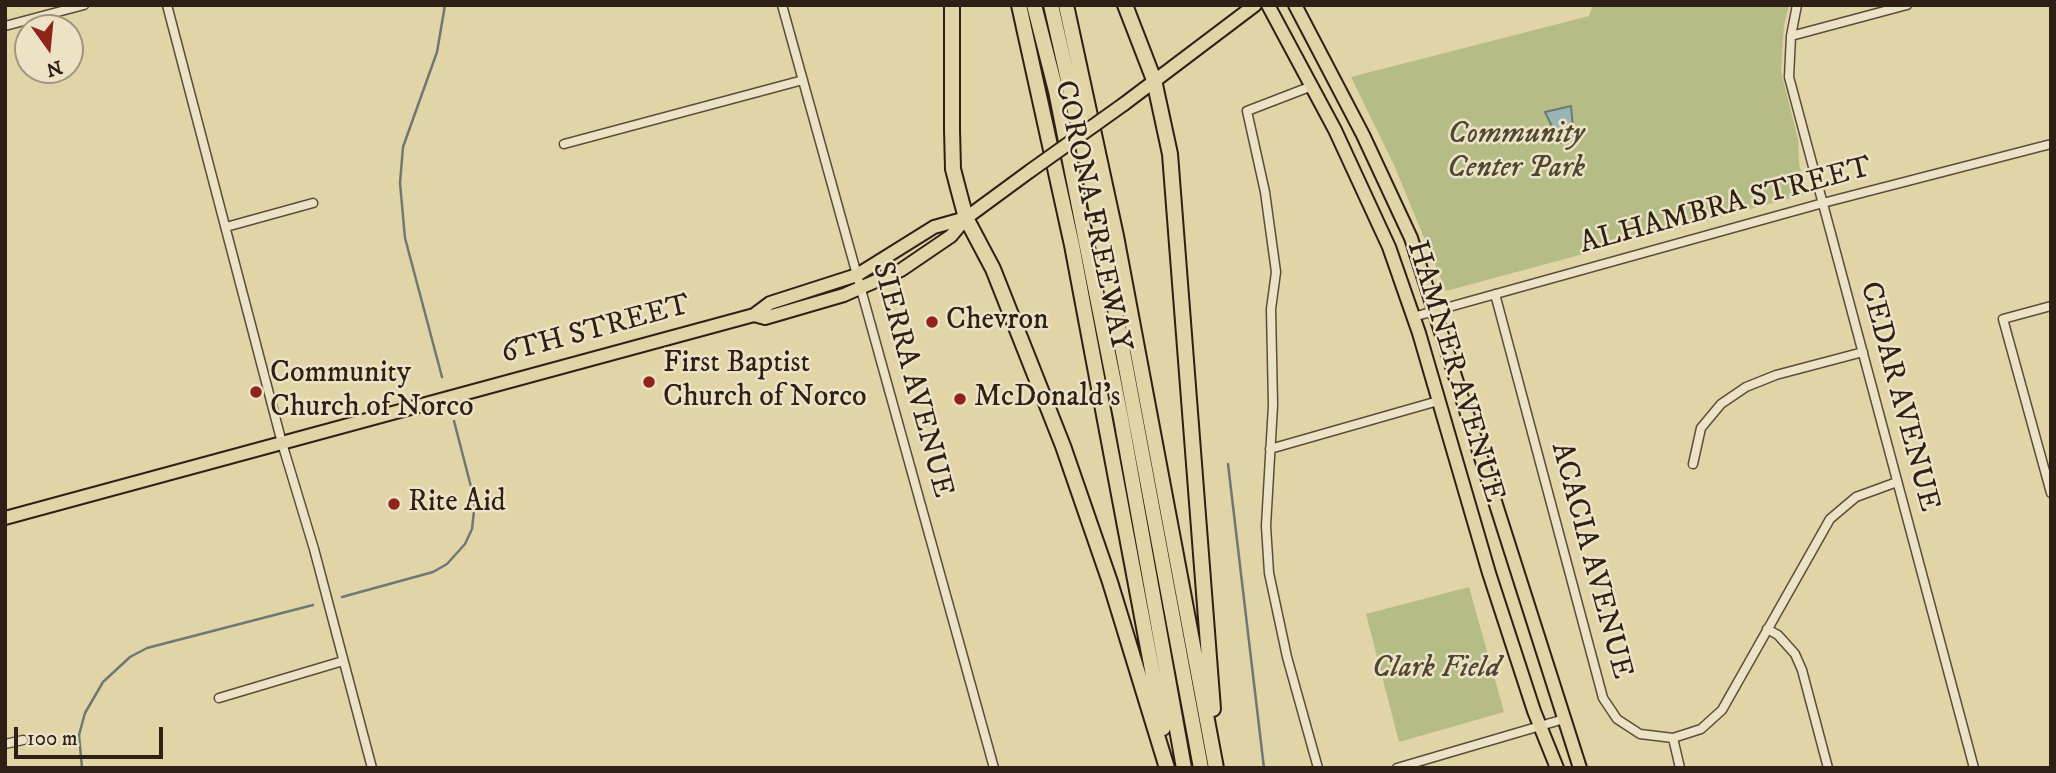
<!DOCTYPE html>
<style>
body{margin:0}
#map{position:relative;width:2056px;height:773px;overflow:hidden;background:#e1d4a7;font-family:"IM FELL DW Pica",serif}
canvas{display:block}
.frame{position:absolute;inset:0;border:7px solid #2f2016;pointer-events:none}
.north{position:absolute;left:14px;top:14px;width:70px;height:70px;box-sizing:border-box;background:#ece3c6;border:2px solid #a09580;border-radius:50%;rotate:165deg;font-size:19px;font-weight:700;line-height:28px;text-align:center;color:#2f2016}
.north::after{content:'';display:block;margin:auto;width:24px;height:32px;background:#8f2418;clip-path:polygon(50% 0,100% 100%,50% 72%,0 100%)}
.scale{position:absolute;left:14px;top:727px;width:149px;height:32px;box-sizing:border-box;border:4px solid #2f2016;border-top:0;padding-left:9px;font-size:21px;line-height:24px;white-space:nowrap;color:#2f2016;-webkit-text-stroke:5px #ece3c6;paint-order:stroke}
</style>
<div id="map">
<canvas width="2056" height="773"></canvas>
<div class="frame"></div>
<div class="north">N</div>
<div class="scale">100 m</div>
</div>
<script>
const c = document.querySelector('canvas').getContext('2d');
c.lineJoin = 'round';
function fill(path, color) { c.fillStyle = color; c.fill(path, 'evenodd'); }
const toPath = rows => new Path2D(rows.map(r => 'M' + r).join(''));
function strokePath(path, color, width, dash) { c.strokeStyle = color; c.lineWidth = width; c.lineCap = dash ? 'butt' : 'round'; c.setLineDash(dash || []); c.stroke(path); }
function label(font, color, halo, rows, align = 'center') {
  c.font = font + ' "IM FELL DW Pica",serif'; c.lineWidth = 5; c.setLineDash([]); c.textBaseline = 'middle'; c.strokeStyle = halo; c.fillStyle = color; for (const [text, x, y, turn = 0] of rows) {
    c.save(); c.translate(x, y); c.rotate((+turn || 0) * Math.PI / 180); c.textAlign = isNaN(turn) ? turn : align; if (halo) c.strokeText(text, 0, 0); c.fillText(text, 0, 0); c.restore();
  }
}
fill(toPath([
 [1593,5,1789,5,1784,25,1781,72,1798,139,1799,163,1806,194,1446,291,1394,165,1351,77,1589,16],
 [1469,587,1504,712,1399,742,1366,614]
]), '#b5bc85');
const water = toPath([
 [1571,106,1574,140,1560,143,1545,112,1571,106]
]);
fill(water, '#99b5b3');
strokePath(water, '#6f7974', 2);
strokePath(toPath([
 [442,377,405,238,400,183,403,147,437,52,445,5],
 [1228,464,1264,768],
 [342,597,433,572,447,564,465,544,472,529,475,502,454,421],
 [82,768,79,735,85,713,103,682,130,657,147,648,313,605]
]), '#6f7974', 2.5);
const street = toPath([
 [167,5,282,443,314,549,372,768],
 [782,5,994,768],
 [1797,5,1791,36,1789,77,1974,768],
 [5,26,84,5],
 [1791,36,1907,5],
 [1312,86,1247,111,1265,192,1276,272,1271,309,1273,405,1266,526,1269,573,1287,657,1318,768],
 [564,144,803,80],
 [226,227,313,203],
 [1495,294,1603,698,1617,719,1640,734,1673,738,1701,729,1722,710,1830,519,1856,497,1897,482],
 [2051,306,2003,319,2051,493],
 [1413,317,1823,203,2051,144],
 [1270,449,1438,401],
 [1693,464,1701,428,1721,404,1746,387,1776,375,1863,352],
 [1767,629,1778,635,1795,654,1802,670,1828,768],
 [219,698,343,661],
 [1673,738,1680,768],
 [5,744,23,740],
 [1397,768,1564,719]
]);
const primary = toPath([
 [1268,5,1335,130,1389,247,1419,333,1489,573,1534,711,1557,768],
 [1295,5,1363,135,1411,238,1580,768],
 [1124,104,1255,5],
 [754,315,765,318,844,295,901,270,951,236,966,218,1030,171],
 [5,518,754,315,770,303,857,275,934,227,966,218]
]);
const highway = toPath([
 [952,5,952,129,953,169,959,192,966,218,993,269,1063,446,1110,582,1167,768],
 [1019,5,1072,245,1163,728],
 [1034,5,1056,91,1121,418,1184,768],
 [1051,5,1091,181,1201,768],
 [1066,5,1116,236,1216,768],
 [1125,5,1154,80,1170,154,1213,709]
]);
strokePath(street, '#5c4d3a', 11);
strokePath(primary, '#2f2016', 16);
strokePath(highway, '#2f2016', 18);
strokePath(street, '#ece3c6', 8);
strokePath(primary, '#e1d4a7', 12);
strokePath(highway, '#e1d4a7', 14);
const primaryBridge = toPath([
 [1030,171,1124,104]
]);
strokePath(primaryBridge, '#2f2016', 16, []);
strokePath(primaryBridge, '#e1d4a7', 12);
for (const [x, y, r, color] of [
 [932,322,7,"#8f2418"],
 [649,382,7,"#8f2418"],
 [256,392,7,"#8f2418"],
 [960,399,7,"#8f2418"],
 [394,504,7,"#8f2418"]
]) { const dot = new Path2D(); dot.arc(x, y, r, 0, 2 * Math.PI); c.fillStyle = color; c.fill(dot); strokePath(dot, '#ece3c6', 2.5); }
label('italic 30px', '#504732', '#ece3c6', [
 ["Community",1516,136],
 ["Center Park",1516,170],
 ["Clark Field",1436,670]
]);
label('30px', '#2f2016', '#ece3c6', [
 ["ALHAMBRA STREET",1726,207,-15],
 ["CORONA FREEWAY",1091,216,78],
 ["6TH STREET",596,331,-15],
 ["HAMNER AVENUE",1454,372,73],
 ["SIERRA AVENUE",911,380,75],
 ["CEDAR AVENUE",1898,397,75],
 ["ACACIA AVENUE",1590,561,75]
]);
label('30px', '#2f2016', '#ece3c6', [
 ["Chevron",946,322],
 ["First Baptist",663,365],
 ["Church of Norco",663,399],
 ["Community",270,375],
 ["Church of Norco",270,409],
 ["McDonald's",974,399],
 ["Rite Aid",408,504]
], 'left');
</script>
